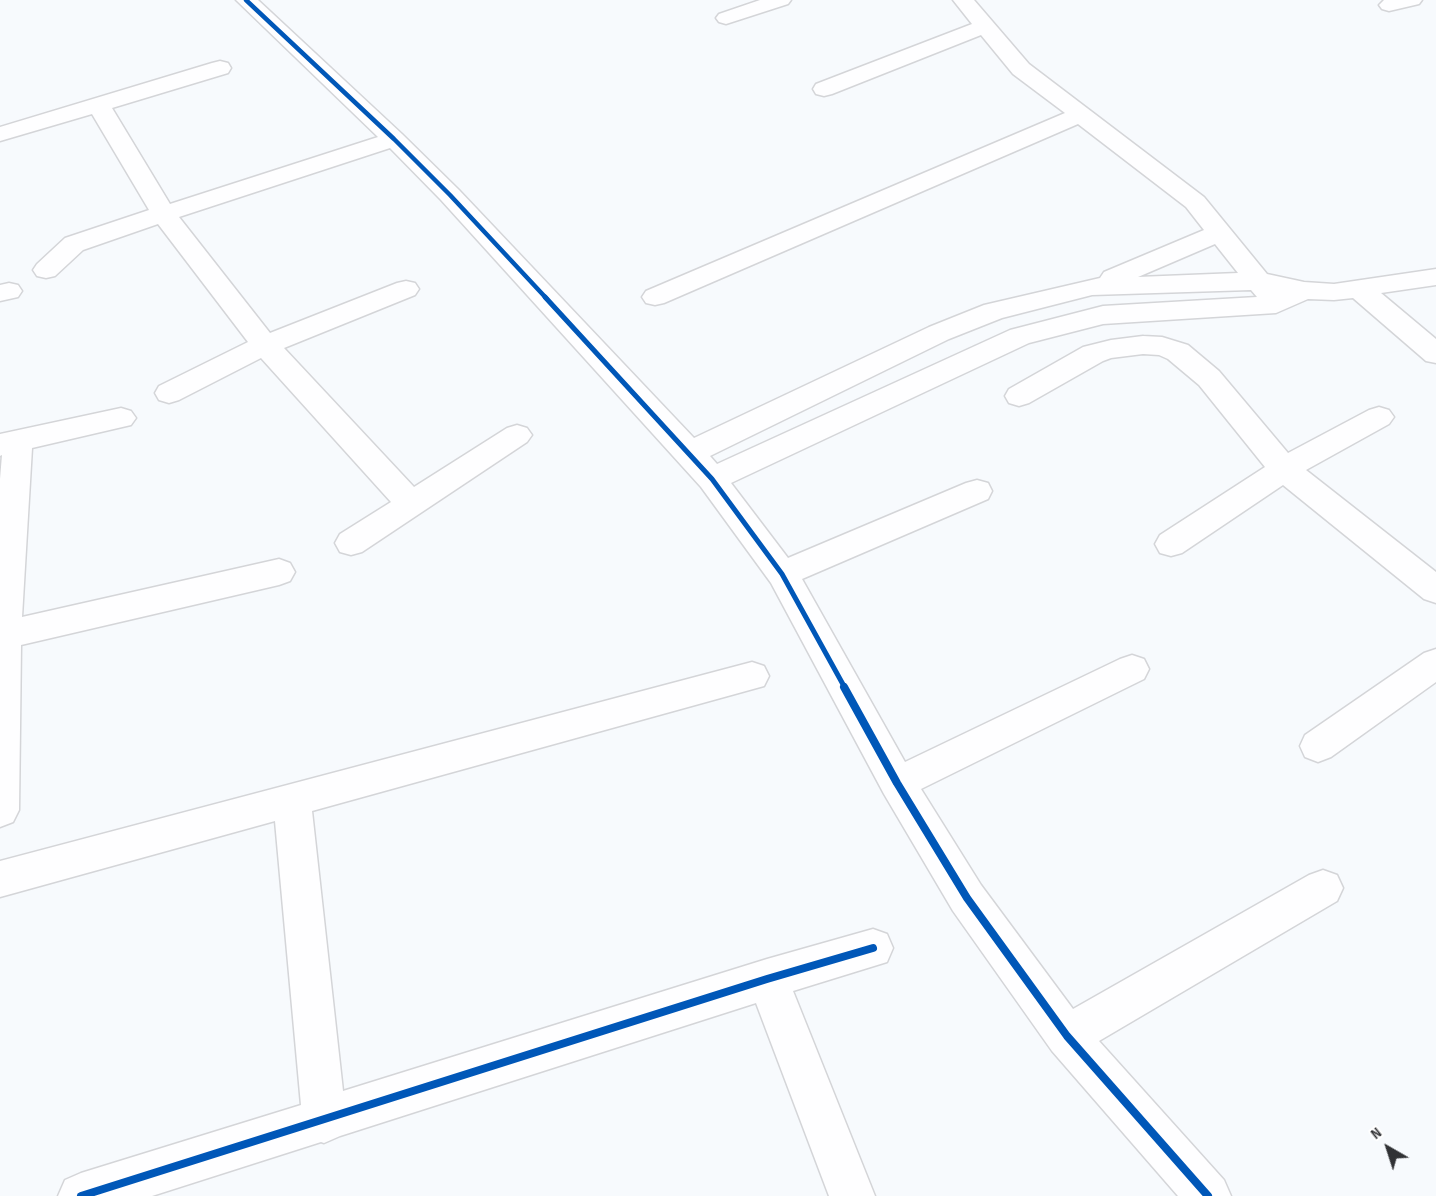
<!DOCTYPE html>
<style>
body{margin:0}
#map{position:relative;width:1436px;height:1196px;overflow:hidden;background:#f7fafd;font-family:"Sofia Sans Condensed",sans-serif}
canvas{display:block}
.north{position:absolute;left:1358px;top:1118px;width:60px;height:60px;-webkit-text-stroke:4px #fff;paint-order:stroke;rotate:321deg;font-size:16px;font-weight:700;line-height:24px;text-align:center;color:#313235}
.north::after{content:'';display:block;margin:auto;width:21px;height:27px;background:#313235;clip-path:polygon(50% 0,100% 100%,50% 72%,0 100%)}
</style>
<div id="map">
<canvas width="1436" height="1196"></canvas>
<div class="north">N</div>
</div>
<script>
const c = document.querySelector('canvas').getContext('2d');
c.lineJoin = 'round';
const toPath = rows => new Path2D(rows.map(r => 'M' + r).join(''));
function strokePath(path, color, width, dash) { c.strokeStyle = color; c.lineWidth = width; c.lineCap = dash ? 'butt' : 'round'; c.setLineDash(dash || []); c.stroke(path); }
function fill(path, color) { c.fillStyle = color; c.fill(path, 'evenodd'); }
const street = toPath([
 [236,0,258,0,402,134,459,190,694,438,929,327,984,305,1100,278,1104,272,1204,230,1186,207,1078,124,664,303,655,305,646,303,642,297,646,291,1065,113,1013,74,981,35,832,94,824,96,816,94,813,89,816,84,972,24,953,0,974,0,1029,64,1204,197,1267,274,1304,282,1334,284,1436,269,1436,285,1381,293,1436,339,1436,363,1426,361,1353,298,1334,300,1308,299,1276,313,1103,324,1029,343,731,483,788,558,966,483,977,480,988,483,992,491,988,499,802,579,905,762,1120,659,1132,655,1144,659,1149,669,1144,679,921,789,981,885,1073,1009,1309,875,1323,870,1337,875,1343,888,1337,901,1099,1041,1224,1180,1231,1196,1178,1196,1052,1051,953,911,884,794,771,583,701,487,441,200,390,148,179,217,270,333,397,283,406,281,415,283,419,289,415,295,284,348,414,487,507,428,517,425,527,428,532,435,527,442,362,552,351,555,340,552,335,543,340,534,391,502,261,358,179,400,169,403,159,400,155,393,159,386,248,342,158,224,83,250,55,276,46,278,37,276,33,270,37,264,65,238,149,210,92,114,0,141,0,127,212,63,220,61,228,63,231,68,228,73,112,108,170,204,378,137,236,0],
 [1215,244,1238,273,1138,277,1215,244],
 [1251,290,1257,297,1103,306,1010,330,717,464,710,456,949,339,1002,318,1092,295,1251,290],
 [760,0,791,0,788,4,726,24,719,22,716,18,719,14,760,0],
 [1384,0,1422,0,1419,4,1389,11,1382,9,1379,5,1384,0],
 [9,283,18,285,22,291,18,297,0,301,0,285,9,283],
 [1143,336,1162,337,1188,345,1219,371,1288,453,1369,410,1379,407,1389,410,1394,417,1389,424,1306,470,1436,572,1436,603,1424,599,1283,485,1182,553,1171,556,1160,553,1155,544,1160,535,1265,467,1199,385,1168,359,1159,355,1143,354,1111,358,1103,361,1029,403,1019,406,1009,403,1005,396,1009,389,1083,347,1111,340,1143,336],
 [121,408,131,411,136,418,131,425,32,448,22,617,279,559,290,563,295,572,290,581,279,585,21,645,19,810,13,822,0,827,0,479,2,455,0,456,0,434,121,408],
 [1436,649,1436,682,1331,757,1318,762,1305,757,1300,746,1305,735,1424,653,1436,649],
 [752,662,764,666,769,676,764,686,312,811,343,1091,767,959,873,929,887,934,893,948,887,962,793,991,875,1196,829,1196,756,1003,340,1136,324,1143,321,1142,152,1196,58,1196,65,1180,81,1173,301,1105,275,821,0,897,0,861,752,662]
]);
strokePath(street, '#d4d5d8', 3);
fill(street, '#fefeff');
strokePath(toPath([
 [246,0,394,139,450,195,547,299]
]), '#0057b8', 4.5);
strokePath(toPath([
 [545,297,712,479,782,574,845,688]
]), '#0057b8', 5);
strokePath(toPath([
 [844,687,897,783,967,898,1067,1036,1208,1196],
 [81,1196,767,979,873,948]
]), '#0057b8', 8);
</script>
